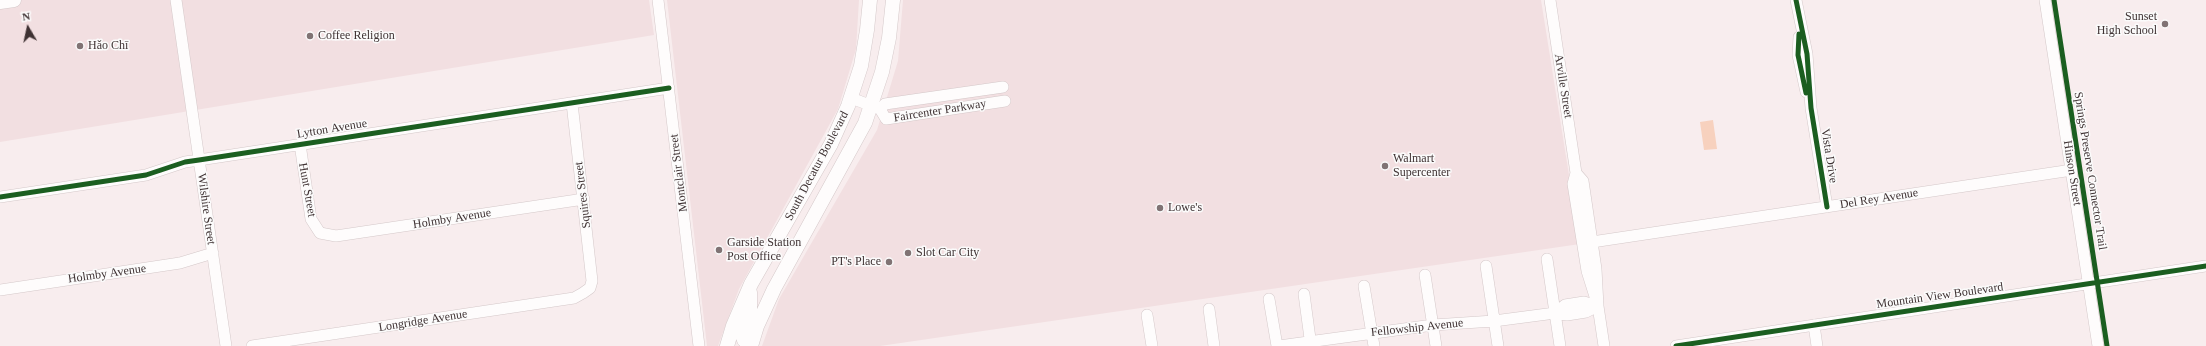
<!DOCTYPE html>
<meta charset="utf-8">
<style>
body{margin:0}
#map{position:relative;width:2206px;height:346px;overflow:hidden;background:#f8edee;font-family:Georgia,serif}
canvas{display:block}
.north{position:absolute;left:8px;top:8px;width:40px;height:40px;-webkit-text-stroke:3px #fbfbfb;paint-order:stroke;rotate:351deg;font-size:11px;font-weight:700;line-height:16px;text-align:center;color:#3f3233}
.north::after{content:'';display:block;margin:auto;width:14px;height:18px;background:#3f3233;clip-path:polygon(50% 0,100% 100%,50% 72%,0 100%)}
</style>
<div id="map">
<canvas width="2206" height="346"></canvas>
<div class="north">N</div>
</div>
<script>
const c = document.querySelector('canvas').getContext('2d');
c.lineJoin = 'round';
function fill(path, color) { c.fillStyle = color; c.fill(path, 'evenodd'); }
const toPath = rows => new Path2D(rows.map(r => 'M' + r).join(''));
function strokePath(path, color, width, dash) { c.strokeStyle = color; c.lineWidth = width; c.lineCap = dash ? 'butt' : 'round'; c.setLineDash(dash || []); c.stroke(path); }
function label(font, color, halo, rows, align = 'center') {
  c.font = font + ' Georgia,serif'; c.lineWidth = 3; c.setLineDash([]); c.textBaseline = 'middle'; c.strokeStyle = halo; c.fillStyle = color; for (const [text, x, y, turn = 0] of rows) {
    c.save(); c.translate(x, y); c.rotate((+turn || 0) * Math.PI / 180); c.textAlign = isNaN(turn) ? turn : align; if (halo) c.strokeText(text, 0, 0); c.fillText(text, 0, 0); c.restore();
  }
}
fill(toPath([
 [0,0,649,0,654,35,0,142],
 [667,0,859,0,856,49,838,109,739,289,718,346,707,346],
 [903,0,1541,0,1580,244,880,346,762,346,779,299,877,130,898,61]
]), '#f2dfe1');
fill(toPath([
 [1713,120,1717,149,1704,150,1700,122]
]), '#f7d1be');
const minor = toPath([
 [176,0,226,346],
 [658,0,699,346],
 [1550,0,1576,173,1573,184,1587,271,1598,306],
 [1796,0,1807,54,1811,108,1827,207],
 [2045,0,2098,346],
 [1799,37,1798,55,1806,92],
 [851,98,880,109,886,119,1005,101],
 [880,109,885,104,1003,87],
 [300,144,311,219,320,233,336,236,584,199],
 [1576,173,1583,181,1596,269,1598,306,1604,346],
 [0,197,146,175,185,162,199,160,669,88],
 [1584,252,1592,242,2072,170],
 [1547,259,1560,346],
 [1486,266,1498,346],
 [1425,275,1436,346],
 [1364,286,1374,346],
 [0,290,180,263,213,253],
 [1304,294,1311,346],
 [1269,299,1277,346],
 [1209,309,1214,346],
 [1555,313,1565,305,1584,302,1598,306],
 [1147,315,1152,346],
 [1814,325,1817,346],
 [252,346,574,298,583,293,590,288,592,281,572,103],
 [1279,346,1433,325,1494,321,1555,313,1567,315,1586,312,1598,306],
 [1676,346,2206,266]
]);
const major = toPath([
 [0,2,14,0],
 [750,292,750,312,742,334,744,340,751,345],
 [727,346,733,326,751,284,831,144,848,106,861,66,867,30,870,0],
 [751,346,757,326,774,289,865,123,882,72,889,38,893,0]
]);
strokePath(minor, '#d4c8c9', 12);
strokePath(major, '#d4c8c9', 15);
strokePath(minor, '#fefcfc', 11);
strokePath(major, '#fefcfc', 14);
strokePath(toPath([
 [1796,0,1807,54,1811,108,1827,207],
 [2054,0,2107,346],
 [1799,34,1798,55,1806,93],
 [0,197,146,175,185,162,199,160,669,88],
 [1676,346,2206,266]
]), '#1b5e20', 5);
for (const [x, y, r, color] of [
 [2165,24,4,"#807374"],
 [310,36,4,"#807374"],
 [80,46,4,"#807374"],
 [1385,166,4,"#807374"],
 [1160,208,4,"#807374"],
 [719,250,4,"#807374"],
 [908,253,4,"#807374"],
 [889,262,4,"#807374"]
]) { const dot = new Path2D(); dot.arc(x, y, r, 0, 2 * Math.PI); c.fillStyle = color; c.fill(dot); strokePath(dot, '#fbfbfb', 1.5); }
label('12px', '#3f3233', '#fbfbfb', [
 ["Sunset",2157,17,"right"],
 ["High School",2157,31,"right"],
 ["Coffee Religion",318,36],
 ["Hǎo Chī",88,46],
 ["Walmart",1393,159],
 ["Supercenter",1393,173],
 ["Lowe's",1168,208],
 ["Garside Station",727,243],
 ["Post Office",727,257],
 ["Slot Car City",916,253],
 ["PT's Place",881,262,"right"]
], 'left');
label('12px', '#3f3233', '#fbfbfb', [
 ["Arville Street",1563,86,81],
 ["Faircenter Parkway",940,111,-9],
 ["Lytton Avenue",332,129,-9],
 ["Vista Drive",1829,156,81],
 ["South Decatur Boulevard",817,166,-62],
 ["Springs Preserve Connector Trail",2090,171,81],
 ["Montclair Street",679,173,-97],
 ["Hinson Street",2072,173,81],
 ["Hunt Street",307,190,80],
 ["Squires Street",583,195,-97],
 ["Del Rey Avenue",1879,199,-9],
 ["Wilshire Street",206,209,82],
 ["Holmby Avenue",452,219,-9],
 ["Holmby Avenue",107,274,-8],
 ["Mountain View Boulevard",1940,296,-8],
 ["Longridge Avenue",423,321,-9],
 ["Fellowship Avenue",1417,328,-6]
]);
</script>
